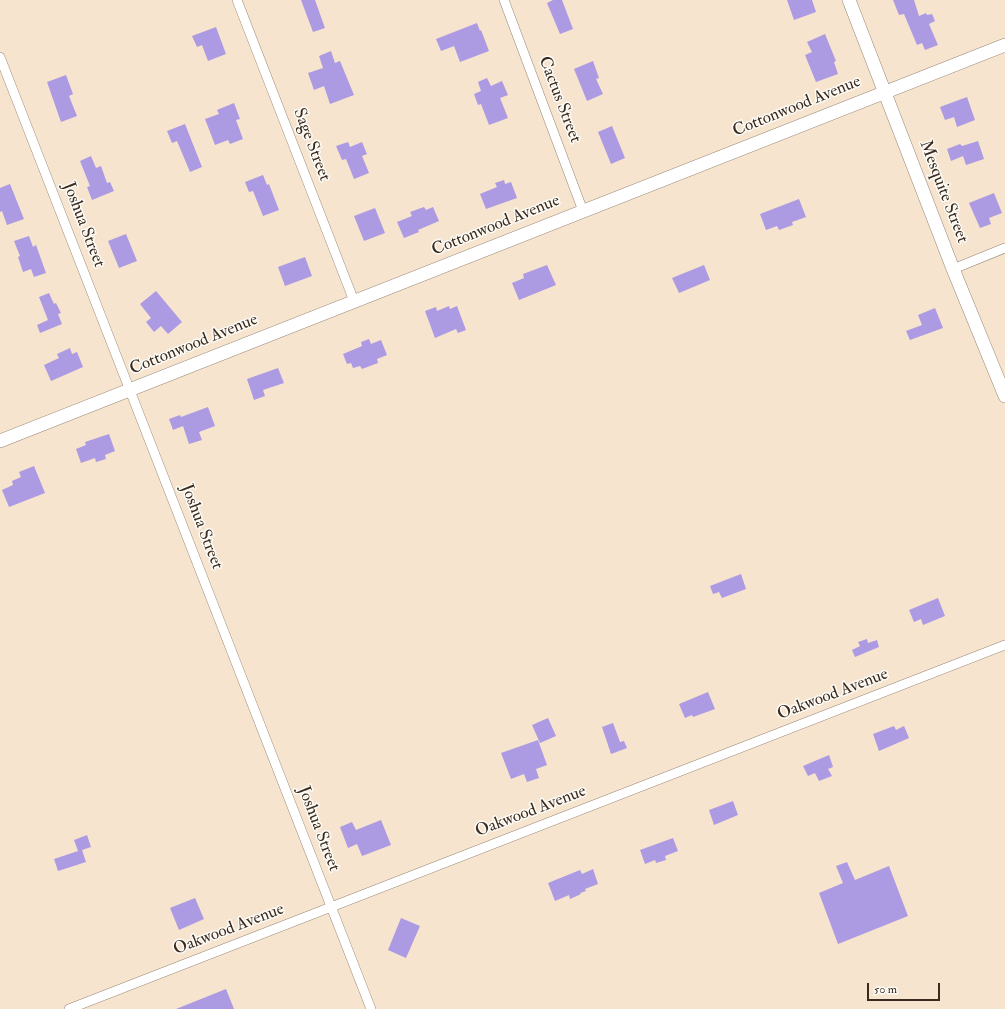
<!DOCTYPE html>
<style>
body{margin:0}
#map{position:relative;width:1005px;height:1009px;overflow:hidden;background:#f6e4cf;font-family:"IM FELL Double Pica",serif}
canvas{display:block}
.scale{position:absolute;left:867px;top:983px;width:73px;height:18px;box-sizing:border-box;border:2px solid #3b2a1e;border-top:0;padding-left:5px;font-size:12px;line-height:14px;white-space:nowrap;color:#3b2a1e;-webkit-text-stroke:3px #fdfcf7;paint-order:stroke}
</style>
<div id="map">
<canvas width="1005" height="1009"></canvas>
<div class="scale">50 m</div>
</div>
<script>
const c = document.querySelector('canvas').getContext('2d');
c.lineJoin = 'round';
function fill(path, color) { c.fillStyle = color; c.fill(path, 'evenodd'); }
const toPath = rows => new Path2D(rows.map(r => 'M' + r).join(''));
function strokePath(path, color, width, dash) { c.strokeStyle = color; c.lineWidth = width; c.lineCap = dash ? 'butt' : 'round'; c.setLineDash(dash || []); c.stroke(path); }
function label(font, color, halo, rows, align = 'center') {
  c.font = font + ' "IM FELL Double Pica",serif'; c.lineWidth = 3; c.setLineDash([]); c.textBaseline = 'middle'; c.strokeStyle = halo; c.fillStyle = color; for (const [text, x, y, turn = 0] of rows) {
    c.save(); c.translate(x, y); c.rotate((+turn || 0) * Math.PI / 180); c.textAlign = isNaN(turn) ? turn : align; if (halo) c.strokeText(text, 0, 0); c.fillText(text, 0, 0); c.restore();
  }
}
fill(toPath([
 [301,0,315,0,325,28,313,32],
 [553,0,562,0,573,29,560,34,547,3],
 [787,0,812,0,816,12,794,20],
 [893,0,914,0,919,16,926,13,927,15,932,14,935,21,929,24,938,45,925,50,922,43,917,45,904,14,899,15],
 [477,23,480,31,481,30,489,51,460,62,454,46,441,51,436,39],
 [216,27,226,54,208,61,202,45,197,47,192,36],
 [825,34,836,61,834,62,838,74,816,82,805,55,812,52,807,42],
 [331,51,335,63,340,61,354,95,330,104,324,86,314,90,308,73,323,68,319,56],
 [593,61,599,78,596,79,603,94,587,101,574,69],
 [66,75,73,94,69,96,77,116,61,122,47,82],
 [487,78,491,86,502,81,508,95,500,98,508,118,489,125,481,104,478,105,474,94,481,91,478,82],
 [967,97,975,120,957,127,954,117,945,120,940,107],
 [234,103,240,119,236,120,243,139,230,144,228,140,215,145,205,119,219,114,217,110],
 [185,124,202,167,190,172,177,141,172,143,167,131],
 [612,126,625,158,611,164,598,132],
 [978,141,984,159,966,165,963,156,951,161,947,149,960,144,962,146],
 [348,142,350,147,362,142,367,154,362,156,369,173,354,179,346,159,342,160,336,146],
 [91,156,96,168,101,166,107,183,110,182,114,191,92,200,87,187,90,186,80,161],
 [263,175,267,185,269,184,279,210,263,216,253,191,249,192,245,182],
 [504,180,505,184,511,182,517,198,486,209,480,194,497,187,495,183],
 [10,184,24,219,7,225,2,211,0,212,0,188],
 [994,193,1002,213,989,218,991,224,980,228,969,203],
 [799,199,806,217,792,222,793,225,779,230,777,226,766,230,760,214],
 [424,207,426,210,433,207,439,221,418,230,419,232,404,238,397,222,412,216,410,212],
 [375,208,385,233,364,241,354,216],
 [126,234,137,261,119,268,108,241],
 [29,236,33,247,36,245,46,273,34,277,31,269,23,272,18,257,20,256,14,241],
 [305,257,312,276,285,286,278,267],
 [547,265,556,285,519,300,512,283,524,278,523,274],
 [704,265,710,280,679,293,672,278],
 [156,291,182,322,168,334,161,326,154,332,146,322,151,318,140,304],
 [49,293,54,304,56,303,61,313,58,314,62,324,40,333,37,325,48,320,39,297],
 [449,306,450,309,457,306,466,330,458,333,456,329,435,338,425,311,436,307,437,311],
 [935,308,943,328,910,340,906,331,922,325,918,315],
 [369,339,371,344,381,340,387,355,377,359,378,363,362,369,360,366,353,368,351,363,347,364,343,354,362,346,361,342],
 [70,348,72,354,77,352,83,367,51,381,44,365,59,358,57,354],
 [278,368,284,383,263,390,265,396,254,400,247,379],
 [208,407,215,426,199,432,202,440,189,444,183,426,173,430,169,419,180,415,181,417],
 [109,434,115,451,105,455,106,459,96,462,95,458,81,463,76,449,86,445,85,442],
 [34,466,45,493,9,507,2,490,13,485,12,481,21,477,19,472],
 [741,574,746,589,722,598,719,592,713,594,710,586],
 [938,598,945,616,923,625,921,619,914,622,909,610],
 [867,639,868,643,877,640,879,647,855,657,852,650,860,646,858,642],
 [708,692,715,709,693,717,692,715,685,718,679,704],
 [548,718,556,736,540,743,532,725],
 [613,723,620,742,624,741,627,748,611,754,602,727],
 [894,726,896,730,904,726,909,738,879,751,873,734],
 [538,740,547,765,536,769,539,778,527,782,524,774,511,779,501,753],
 [829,755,833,767,828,769,832,776,819,781,815,773,808,776,803,766],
 [733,801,738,815,714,825,709,810],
 [381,820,391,845,362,856,357,844,348,848,340,827,352,822,356,830],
 [87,835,91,847,82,850,86,862,58,871,54,859,78,851,74,840],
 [673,838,678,851,665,856,666,860,656,863,655,860,645,864,640,850],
 [847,862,855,880,889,866,908,916,838,944,819,893,843,883,836,866],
 [593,869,598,884,585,889,586,891,580,893,581,894,570,899,569,895,555,901,548,883,580,870,582,874],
 [195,898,204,919,179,930,170,908],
 [401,918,420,926,406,958,388,950],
 [226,989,234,1009,176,1009]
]), '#ac9ae3');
const street = toPath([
 [237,0,354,301],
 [504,0,583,211],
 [0,57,371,1009],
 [953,269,1005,248],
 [69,1009,1005,645]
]);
const secondary = toPath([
 [849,0,953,269,1005,396],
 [0,441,1005,45]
]);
strokePath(street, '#988776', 10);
strokePath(secondary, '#988776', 14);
strokePath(street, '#fff', 9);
strokePath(secondary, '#fff', 13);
label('17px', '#3b2a1e', '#fdfcf7', [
 ["Cactus Street",559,100,69],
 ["Cottonwood Avenue",797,107,-22],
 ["Sage Street",311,145,69],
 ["Mesquite Street",943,192,69],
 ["Joshua Street",83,225,69],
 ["Cottonwood Avenue",496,226,-22],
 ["Cottonwood Avenue",194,345,-22],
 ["Joshua Street",201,527,69],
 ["Oakwood Avenue",833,695,-21],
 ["Oakwood Avenue",531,812,-21],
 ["Joshua Street",318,829,69],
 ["Oakwood Avenue",229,930,-21]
]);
</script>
